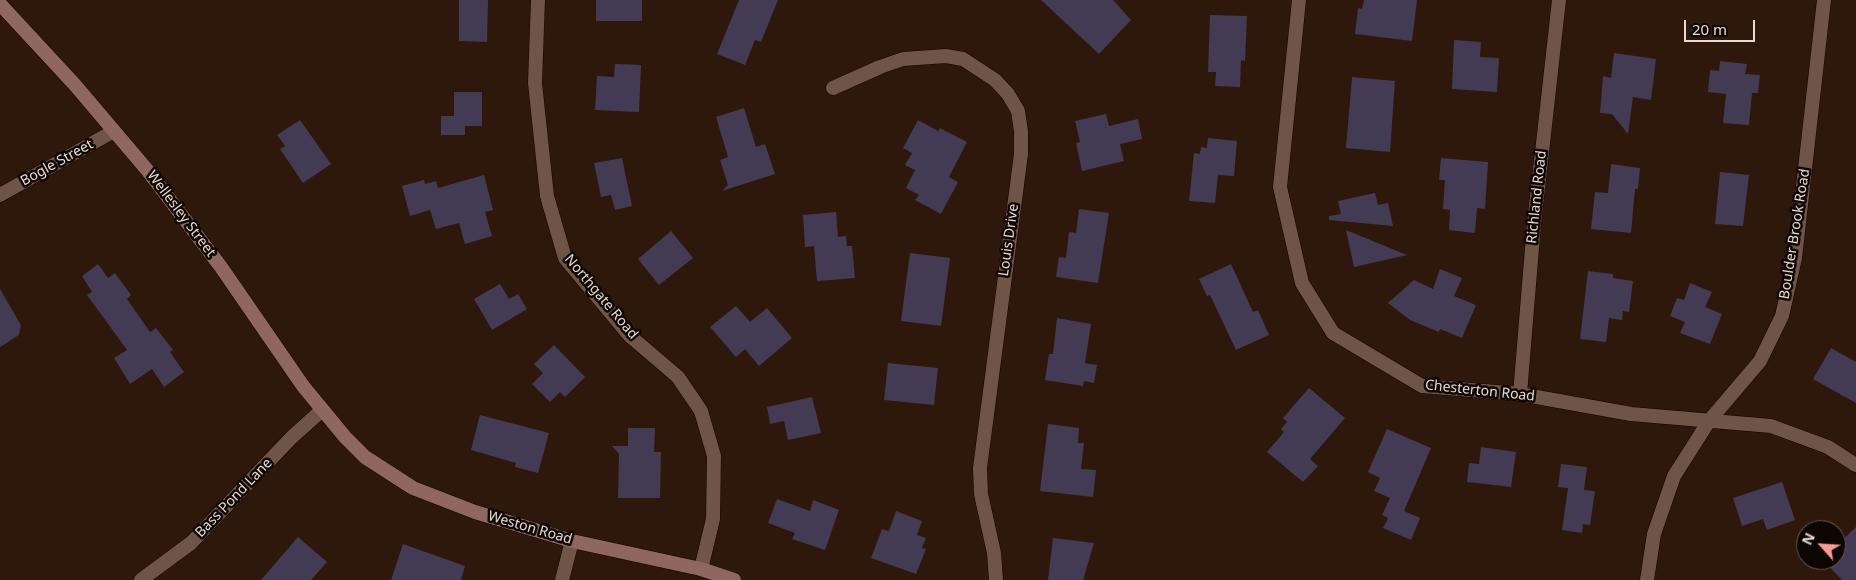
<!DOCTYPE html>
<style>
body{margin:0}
#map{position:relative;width:1856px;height:580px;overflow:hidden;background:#2d180b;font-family:"Noto Sans",sans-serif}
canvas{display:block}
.north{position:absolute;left:1796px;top:520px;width:50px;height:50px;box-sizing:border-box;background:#0e0603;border:1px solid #655a55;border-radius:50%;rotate:296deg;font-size:14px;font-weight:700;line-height:20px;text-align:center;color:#e8d9d1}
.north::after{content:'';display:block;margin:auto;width:18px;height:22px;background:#f59c93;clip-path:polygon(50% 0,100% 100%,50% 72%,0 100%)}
.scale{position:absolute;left:1684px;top:20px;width:71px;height:22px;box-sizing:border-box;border:2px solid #e8d9d1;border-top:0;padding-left:6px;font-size:15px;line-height:18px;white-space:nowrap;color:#e8d9d1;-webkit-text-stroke:4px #0e0603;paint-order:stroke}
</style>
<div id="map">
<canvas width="1856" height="580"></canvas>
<div class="north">N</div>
<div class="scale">20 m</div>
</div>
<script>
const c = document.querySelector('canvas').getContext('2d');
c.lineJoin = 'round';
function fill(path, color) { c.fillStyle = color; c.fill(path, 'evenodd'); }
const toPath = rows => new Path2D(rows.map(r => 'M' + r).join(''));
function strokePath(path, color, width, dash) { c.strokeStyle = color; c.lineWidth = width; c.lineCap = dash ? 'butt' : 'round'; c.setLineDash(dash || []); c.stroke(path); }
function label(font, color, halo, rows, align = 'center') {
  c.font = font + ' "Noto Sans",sans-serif'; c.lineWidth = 5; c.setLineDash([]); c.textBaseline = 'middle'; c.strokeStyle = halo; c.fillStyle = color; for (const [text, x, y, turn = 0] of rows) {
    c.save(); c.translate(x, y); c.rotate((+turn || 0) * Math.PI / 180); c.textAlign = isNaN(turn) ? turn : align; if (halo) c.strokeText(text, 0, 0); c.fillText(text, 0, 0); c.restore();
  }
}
fill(toPath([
 [459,0,488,0,487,42,459,41],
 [596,0,642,0,642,21,596,21],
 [739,0,778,0,761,42,755,40,745,65,717,54],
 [1041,0,1113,0,1131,20,1099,54],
 [1364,0,1417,0,1412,41,1355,34,1358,8,1362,9],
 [1210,15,1247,16,1245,61,1241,60,1240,87,1215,86,1216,72,1208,72],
 [1454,40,1481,42,1480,57,1499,58,1497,92,1452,89],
 [1614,53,1656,59,1651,100,1633,97,1628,134,1612,114,1600,113,1603,76,1611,78],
 [1720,61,1747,64,1745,74,1760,75,1758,93,1752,93,1749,125,1723,123,1726,94,1708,92,1710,70,1719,71],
 [615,64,641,65,639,112,595,110,597,76,614,77],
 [1352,77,1395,81,1390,152,1346,148],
 [454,92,482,92,482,126,465,126,465,135,441,135,441,116,454,116],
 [744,108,756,147,765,144,775,174,722,191,728,185,720,160,728,157,716,117],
 [1106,114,1109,126,1138,119,1142,139,1120,144,1124,161,1082,171,1076,143,1080,142,1075,121],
 [300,120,331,164,303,183,280,149,285,146,277,135],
 [918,120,938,131,940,128,967,142,949,177,958,182,941,214,915,200,919,195,906,188,915,170,905,165,912,153,903,148],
 [1208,138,1237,141,1234,176,1218,175,1215,203,1189,201,1194,153,1200,154,1201,147,1207,148],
 [622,158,632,206,615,210,611,195,601,197,594,163],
 [1441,158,1488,162,1485,209,1477,208,1475,233,1449,230,1450,210,1443,209,1445,180,1439,180],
 [1611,164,1640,168,1638,189,1635,189,1631,233,1591,229,1595,192,1608,193],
 [1720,172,1749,175,1743,226,1715,224],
 [484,175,493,210,485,212,492,236,465,244,459,223,436,229,430,210,410,216,402,186,424,180,425,184,436,181,438,188],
 [1375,193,1378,205,1388,203,1393,226,1329,220,1329,216,1341,214,1338,201],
 [1079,209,1109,213,1098,283,1056,277,1059,257,1066,258,1069,232,1076,233],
 [836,212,838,237,846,236,847,246,852,246,855,278,817,281,814,246,805,247,803,215],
 [1346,230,1407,255,1354,267],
 [671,231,693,258,659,285,638,259],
 [910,253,950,258,941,326,901,321],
 [98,264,108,278,115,273,131,295,127,299,150,332,156,328,173,350,170,352,184,372,164,387,152,369,130,384,114,358,127,350,87,295,92,292,82,276],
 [1231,264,1253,312,1258,310,1269,335,1236,350,1210,295,1207,296,1199,279],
 [1440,269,1462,278,1454,296,1476,305,1462,338,1440,329,1439,332,1410,320,1388,303,1414,280,1433,289],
 [1588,271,1613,274,1613,278,1633,281,1629,312,1623,311,1622,320,1609,318,1606,342,1580,339],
 [1690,283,1712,292,1705,307,1722,314,1710,344,1680,333,1685,322,1670,316,1677,298,1684,300],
 [500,284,509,299,518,294,527,309,492,330,474,299],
 [0,289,21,325,19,335,0,347],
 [736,306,750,322,767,308,792,338,759,366,745,349,736,357,710,327],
 [1057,318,1091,324,1085,363,1097,365,1094,383,1084,381,1083,386,1045,380,1049,354,1053,354],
 [554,345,585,377,565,397,560,392,550,402,532,384,543,373,534,364],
 [1831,348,1856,362,1856,403,1813,379],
 [888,363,938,368,934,405,884,400],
 [1309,388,1345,418,1310,459,1318,466,1303,482,1267,452,1284,432,1281,429,1287,422,1283,418],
 [812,397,821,433,788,440,784,421,770,424,767,407],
 [480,415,549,433,538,473,515,467,516,463,471,450],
 [1048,424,1079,428,1078,443,1084,443,1081,469,1096,470,1093,497,1040,491],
 [628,428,655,428,654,452,661,452,660,498,618,498,619,454,612,446,628,446],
 [1387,429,1431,448,1404,511,1420,518,1411,540,1383,528,1388,518,1382,515,1390,498,1374,491,1380,478,1368,472],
 [1481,447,1516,452,1511,487,1467,482,1469,463,1479,464],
 [1561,464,1587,467,1584,490,1595,491,1590,525,1583,524,1582,533,1562,530,1568,488,1558,487],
 [1782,482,1795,520,1767,530,1763,519,1742,526,1733,498],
 [777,499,810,511,813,500,839,510,825,550,792,539,795,533,768,523],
 [896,511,922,521,917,535,926,538,922,548,926,549,916,574,871,558,882,529,889,531],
 [1856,527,1856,580,1842,580,1823,560,1836,560,1836,546],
 [298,537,327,562,311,580,261,580],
 [1053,538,1094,543,1083,580,1048,580],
 [403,544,465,566,461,580,391,580]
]), '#423b53');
const minor = toPath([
 [538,0,535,83,547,196,565,258,630,336,678,377,701,411,714,456,713,519,701,569],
 [1299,0,1280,187,1302,283,1333,333,1422,386,1520,394,1631,414,1771,426,1828,447,1856,465],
 [833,88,880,67,903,59,946,56,963,59,995,80,1008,94,1018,111,1021,131,1021,154,980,468,981,494,994,553,996,580],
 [1520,394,1534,224,1559,0],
 [141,580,191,543,291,438,322,410],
 [1647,580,1654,534,1674,476,1709,421,1760,361,1782,316,1795,258,1824,0]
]);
const tertiary = toPath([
 [0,195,114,131],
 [562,580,572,541]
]);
const secondary = toPath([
 [0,4,75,85,148,171,221,267,303,386,345,437,365,457,413,488,475,512,572,541,701,569,734,580]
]);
strokePath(minor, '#140300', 15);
strokePath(tertiary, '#140300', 15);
strokePath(secondary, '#140300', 15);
strokePath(minor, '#6f5547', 14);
strokePath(tertiary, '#6f5547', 14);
strokePath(secondary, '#906760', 14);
label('14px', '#e8d9d1', '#0e0603', [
 ["Bogle Street",57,163,-29],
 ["Richland Road",1537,197,-84],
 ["Wellesley Street",181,214,53],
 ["Boulder Brook Road",1795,234,-81],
 ["Louis Drive",1009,240,-82],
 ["Northgate Road",601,297,50],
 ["Chesterton Road",1480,391,6],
 ["Bass Pond Lane",234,498,-46],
 ["Weston Road",530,528,16]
]);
</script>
